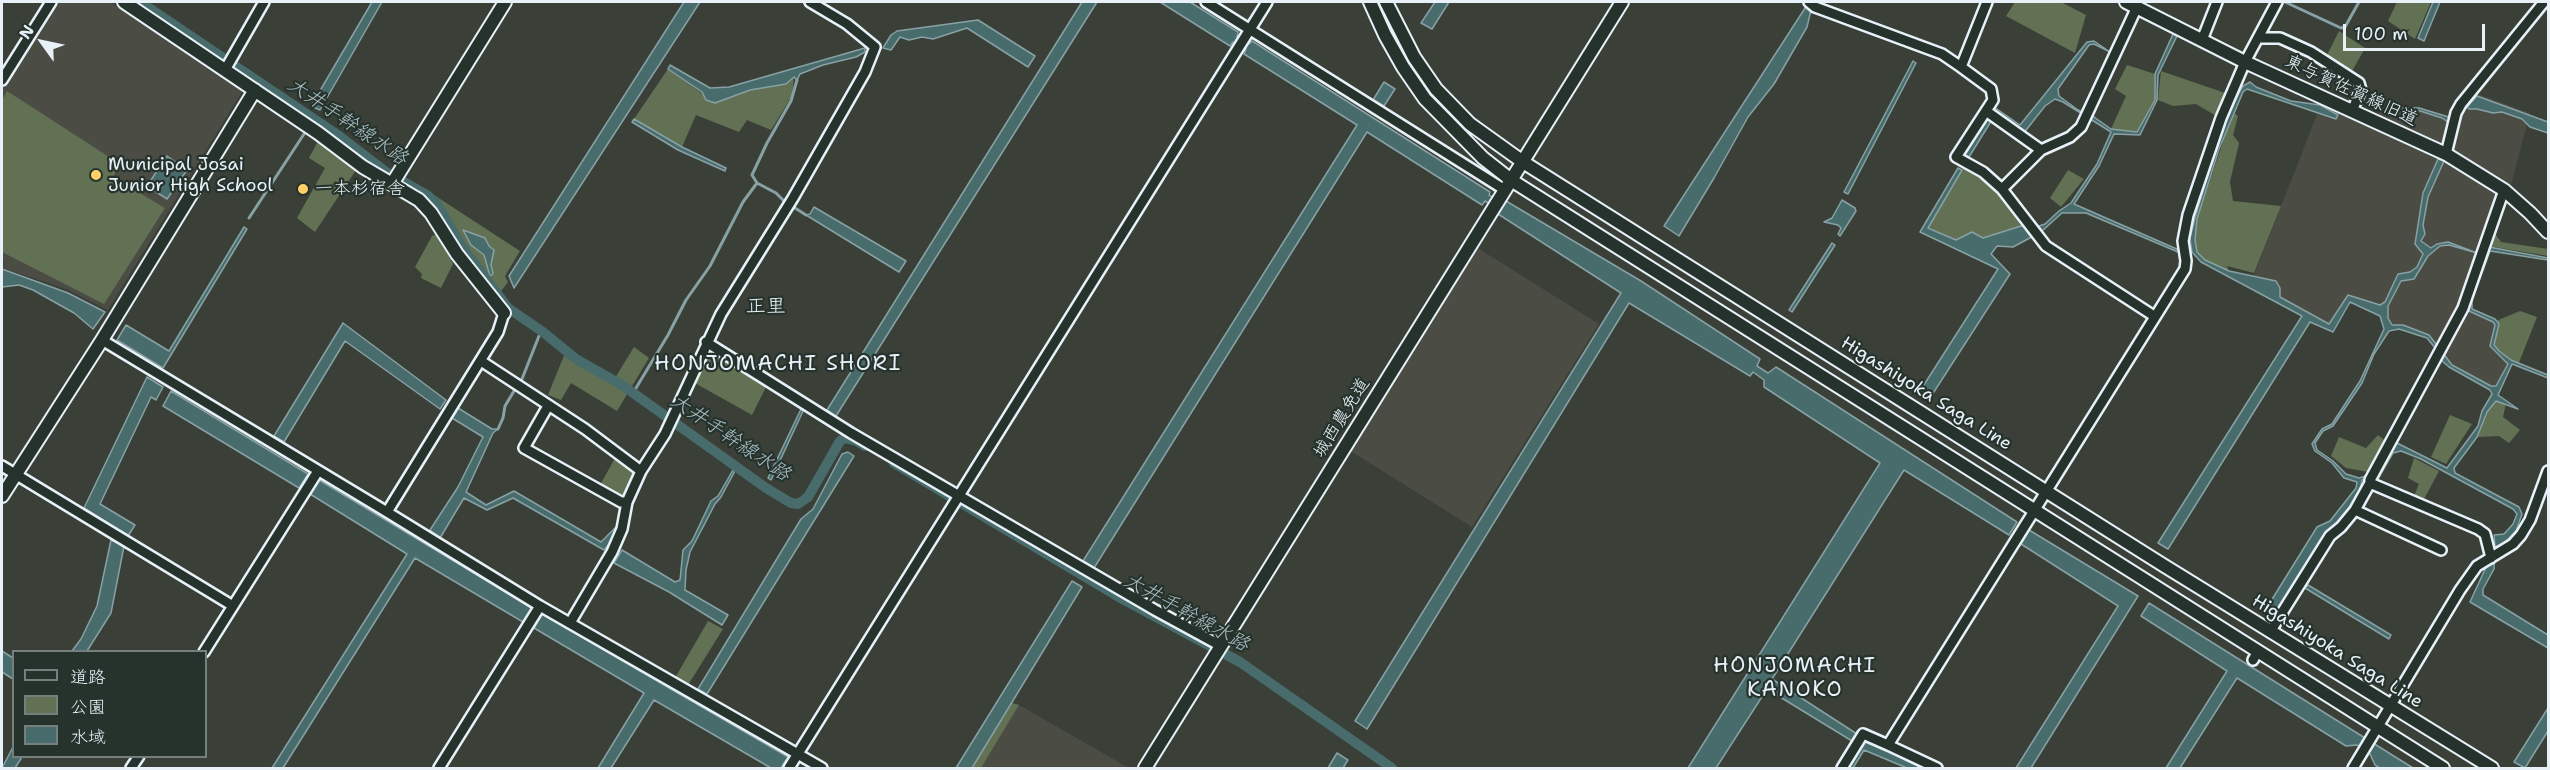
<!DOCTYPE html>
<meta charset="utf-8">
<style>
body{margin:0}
#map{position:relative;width:2550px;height:770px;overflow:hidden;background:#3a4038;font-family:"Shantell Sans","Klee One",sans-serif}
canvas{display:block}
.frame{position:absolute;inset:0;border:3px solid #e8f1f8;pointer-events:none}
.legend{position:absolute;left:12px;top:650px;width:195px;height:108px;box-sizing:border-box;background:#26332d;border:2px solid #747f7e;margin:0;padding:8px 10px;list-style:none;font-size:18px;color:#e8f1f8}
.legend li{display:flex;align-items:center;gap:12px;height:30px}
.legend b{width:30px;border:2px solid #747f7e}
.north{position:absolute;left:12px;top:12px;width:60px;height:60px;-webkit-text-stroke:4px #26332d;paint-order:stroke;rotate:303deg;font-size:16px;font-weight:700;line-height:24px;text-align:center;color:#e8f1f8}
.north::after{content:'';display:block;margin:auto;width:21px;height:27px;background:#e8f1f8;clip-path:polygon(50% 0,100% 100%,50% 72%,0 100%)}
.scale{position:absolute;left:2343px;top:24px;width:142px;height:27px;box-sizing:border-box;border:3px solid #e8f1f8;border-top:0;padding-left:8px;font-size:18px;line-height:21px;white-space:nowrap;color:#e8f1f8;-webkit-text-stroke:4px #26332d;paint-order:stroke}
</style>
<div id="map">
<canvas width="2550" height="770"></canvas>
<div class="frame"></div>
<ul class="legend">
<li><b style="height:8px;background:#26332d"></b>道路</li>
<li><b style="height:16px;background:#627153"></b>公園</li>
<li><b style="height:16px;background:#486c6c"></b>水域</li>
</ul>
<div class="north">N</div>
<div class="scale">100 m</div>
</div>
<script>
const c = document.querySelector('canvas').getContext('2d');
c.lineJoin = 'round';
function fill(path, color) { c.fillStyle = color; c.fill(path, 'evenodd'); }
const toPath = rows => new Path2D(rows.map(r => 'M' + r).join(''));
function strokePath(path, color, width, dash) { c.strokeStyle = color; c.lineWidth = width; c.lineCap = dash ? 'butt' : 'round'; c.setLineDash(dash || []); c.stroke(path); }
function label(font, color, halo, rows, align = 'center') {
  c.font = font + ' "Shantell Sans","Klee One",sans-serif'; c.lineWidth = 4.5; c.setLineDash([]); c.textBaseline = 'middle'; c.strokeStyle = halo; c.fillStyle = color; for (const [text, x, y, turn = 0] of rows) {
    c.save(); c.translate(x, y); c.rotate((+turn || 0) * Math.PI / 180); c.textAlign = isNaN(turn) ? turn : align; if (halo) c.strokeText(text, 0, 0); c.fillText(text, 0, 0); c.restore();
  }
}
fill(toPath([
 [57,2,110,2,243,90,108,310,66,289,3,268,4,262,2,261,2,88],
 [2478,94,2530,113,2511,185,2447,147,2377,117,2381,110,2417,106,2457,120,2462,107],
 [2322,102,2438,156,2504,200,2468,309,2496,321,2511,361,2495,389,2451,366,2428,336,2402,326,2387,329,2381,310,2349,300,2332,329,2250,285],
 [1476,247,1599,324,1472,527,1349,450],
 [1019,705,1129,768,981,768]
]), '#4b4c44');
fill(toPath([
 [2015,2,2061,2,2086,15,2075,53,2006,16],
 [2397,2,2431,2,2415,39,2388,21],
 [2339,31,2365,48,2351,73,2326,57],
 [2127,65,2155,74,2155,100,2137,132,2111,129,2126,96,2115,89],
 [668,69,715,103,750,90,786,84,794,77,792,96,771,130,747,120,739,132,696,115,682,147,634,119],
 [2161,71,2228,94,2218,117,2196,104,2173,106,2158,100],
 [7,91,120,164,113,177,165,208,104,304,2,252,2,100],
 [2233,112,2238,116,2233,135,2239,143,2230,182,2233,201,2281,206,2254,273,2227,266,2229,271,2205,260,2197,252,2195,240,2197,219],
 [318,141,356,170,315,232,297,218,325,168,309,158],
 [1965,165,1981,173,1998,190,2021,226,1983,238,1972,232,1956,240,1928,227],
 [2068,170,2084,179,2061,207,2050,198],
 [434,195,520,251,505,276,508,282,499,294,462,242],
 [437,234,453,264,441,288,421,278,422,274,415,267,432,236],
 [2492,235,2496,235,2501,242,2548,249,2548,256,2488,246],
 [2520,311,2537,317,2518,365,2492,348,2496,321],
 [708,345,768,383,752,415,693,382],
 [634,347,649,358,617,411,571,383,561,400,548,395,565,353,612,383],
 [2496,401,2506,403,2503,417,2520,430,2509,443,2499,436,2477,437,2487,412],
 [2450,415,2472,424,2446,464,2431,457],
 [2378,435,2387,442,2368,472,2346,468,2331,456,2339,437,2366,448],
 [615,458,633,470,635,475,624,496,618,498,599,487],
 [2414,458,2439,471,2423,501,2414,496,2419,484,2408,478],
 [708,621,723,629,688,685,675,678],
 [1012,703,1019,705,981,768,972,768]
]), '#627153');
const water = toPath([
 [372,2,382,2,320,110,311,106,372,2],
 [684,2,700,2,514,288,509,276,684,2],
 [1082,2,1097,2,836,416,827,410,1082,2],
 [1160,2,1190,2,1238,32,1237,37,1249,44,1252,41,1490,192,1489,195,1504,204,1506,201,1641,281,1760,359,1757,366,1768,373,1776,367,2017,522,2009,535,1904,470,1772,679,1857,734,1852,741,1767,689,1716,768,1688,768,1880,463,1764,387,1764,380,1753,372,1750,376,1629,303,1367,729,1355,721,1621,293,1498,214,1500,210,1485,201,1482,205,1367,132,1094,568,1083,561,1357,125,1244,54,1246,49,1233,42,1230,46,1160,2],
 [1435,2,1449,2,1432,29,1421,23,1435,2],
 [1809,2,1817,2,1811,10,1807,27,1774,84,1748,117,1714,178,1679,236,1664,226,1809,2],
 [2433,2,2440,2,2424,41,2418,38,2433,2],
 [978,20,1035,56,1028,67,967,28,933,39,922,37,909,40,900,37,891,50,883,48,891,35,897,31,978,20],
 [2173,34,2177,36,2158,75,2157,100,2140,135,2114,134,2099,166,2074,204,2179,250,2178,252,2086,213,2062,213,2041,232,2013,247,1997,246,1991,254,2010,274,1930,398,1920,391,1998,269,1920,232,1958,168,1962,170,1928,228,1956,240,1972,232,1983,238,2021,226,2036,227,2045,224,2059,211,2071,203,2097,164,2111,132,2063,102,2055,99,2045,106,2023,134,1995,115,1969,157,1965,155,1994,107,2020,125,2087,42,2094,41,2110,52,2094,44,2089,45,2058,89,2059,96,2078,110,2094,117,2111,129,2137,132,2155,100,2155,74,2173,34],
 [865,48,865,52,856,57,823,65,800,74,797,80,794,77,786,84,750,90,715,103,706,100,702,92,668,69,670,65,710,88,729,87,865,48],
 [1913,61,1916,63,1848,194,1844,192,1913,61],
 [1384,82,1395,89,1384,106,1373,100,1384,82],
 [2250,82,2256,87,2291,101,2320,105,2338,115,2336,119,2247,89,2243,92,2219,149,2197,219,2195,240,2197,252,2205,260,2229,271,2276,281,2280,288,2280,297,2329,324,2348,295,2380,305,2385,302,2398,274,2410,272,2417,267,2423,254,2415,244,2423,193,2438,159,2444,161,2428,197,2423,225,2425,234,2421,241,2431,248,2437,244,2448,242,2477,253,2449,245,2440,246,2428,256,2414,279,2401,281,2388,306,2388,318,2392,325,2403,325,2429,335,2452,365,2491,386,2496,386,2508,364,2490,346,2495,325,2493,322,2469,311,2469,300,2489,247,2548,258,2548,260,2490,251,2472,300,2472,309,2495,319,2499,324,2494,345,2499,351,2511,360,2548,375,2548,378,2512,364,2498,395,2518,409,2496,401,2487,412,2477,437,2454,468,2455,473,2519,507,2522,514,2516,531,2500,547,2495,546,2494,535,2504,534,2513,524,2517,514,2513,509,2421,459,2401,451,2393,453,2377,481,2368,479,2362,480,2359,496,2338,525,2325,533,2276,615,2266,609,2317,527,2330,521,2356,488,2357,482,2344,478,2332,463,2315,451,2312,444,2322,429,2332,424,2360,381,2384,329,2380,316,2350,302,2333,332,2310,322,2168,549,2158,543,2302,316,2201,262,2192,252,2190,238,2195,218,2216,147,2229,109,2243,86,2250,82],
 [2399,329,2427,338,2436,349,2441,360,2449,367,2490,390,2492,394,2482,411,2478,426,2447,468,2395,442,2375,477,2366,476,2359,478,2346,474,2333,461,2317,450,2315,443,2323,431,2333,426,2362,383,2374,354,2389,331,2399,329],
 [2477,96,2548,122,2548,133,2530,127,2522,119,2502,112,2493,113,2477,109,2469,109,2467,107,2477,96],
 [2386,108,2419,108,2452,118,2444,147,2443,145,2448,122,2442,118,2417,110,2385,110,2386,108],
 [634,119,682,147,726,168,725,171,678,150,632,122,634,119],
 [167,156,187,170,167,199,147,186,167,156],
 [1842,200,1855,208,1856,211,1840,236,1838,234,1841,228,1838,225,1824,222,1832,218,1842,200],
 [814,207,906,261,899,272,806,215,810,214,814,207],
 [244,227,247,229,163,368,117,340,126,325,169,351,244,227],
 [463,230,485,238,489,246,494,250,491,265,493,274,490,276,484,255,471,245,463,230],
 [1832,243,1835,245,1792,312,1789,310,1832,243],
 [2,269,68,293,105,312,93,329,74,313,33,290,19,285,2,287,2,269],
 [343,323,446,400,440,409,345,341,284,442,274,436,343,323],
 [147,377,163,387,156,400,151,397,100,504,135,525,128,536,84,508,147,377],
 [171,391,308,474,299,488,163,406,171,391],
 [802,407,804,409,771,480,768,478,802,407],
 [458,408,492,429,498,429,493,433,466,492,486,505,514,491,601,542,617,526,621,511,620,524,609,544,604,550,513,498,487,510,464,498,440,538,430,530,458,487,483,437,452,418,458,408],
 [848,452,854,456,707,694,698,689,801,519,813,509,842,454,848,452],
 [733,470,735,471,721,497,715,504,690,552,686,570,685,590,728,615,722,625,669,592,614,563,622,550,675,582,680,580,683,550,692,541,711,501,718,496,733,470],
 [319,480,532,608,523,622,415,558,283,768,272,768,407,554,310,494,319,480],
 [2029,530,2138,596,2031,768,2016,768,2118,606,2021,544,2029,530],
 [111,540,124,546,111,613,87,651,72,651,81,639,97,606,111,540],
 [2494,563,2494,569,2483,589,2483,595,2548,635,2548,648,2470,602,2487,565,2494,563],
 [1072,581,1082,587,972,768,956,768,1072,581],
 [2308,585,2391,635,2389,639,2305,588,2308,585],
 [2149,603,2413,768,2380,768,2375,765,2370,754,2357,745,2346,746,2237,678,2180,768,2166,768,2227,671,2141,616,2149,603],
 [542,614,695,703,788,757,781,768,771,768,654,700,611,768,598,768,644,693,534,628,542,614],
 [2,651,13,658,13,679,2,672,2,651],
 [2548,708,2548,731,2525,768,2514,762,2548,708],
 [1865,740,1922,768,1907,768,1864,750,1853,768,1848,768,1865,740],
 [13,747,14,756,22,757,15,768,2,768,13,747],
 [1337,753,1348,760,1343,768,1328,768,1337,753]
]);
fill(water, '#486c6c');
strokePath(water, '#88a1a4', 1.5);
strokePath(toPath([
 [2285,2,2341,28,2345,27,2359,2],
 [757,183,776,193,784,201,806,215],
 [249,218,304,134],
 [520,384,539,336],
 [633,393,668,335,686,300,710,266,743,202,757,183,752,175,767,143,791,101,797,80],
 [498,429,503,418,505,406,514,391]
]), '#88a1a4', 3);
strokePath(toPath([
 [140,2,339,136,386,172,427,195,437,204,462,247,508,308,543,332,576,359,622,385,766,488,791,503,798,504,808,497,840,441,845,438,857,441,865,446],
 [894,463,1119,597,1240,662,1392,768]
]), '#486c6c', 10);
const street = toPath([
 [1206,2,1505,190],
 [1809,2,1815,7,1942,54,1961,67],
 [1987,2,1961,67,1991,89,1993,100,1956,157,1983,172,2002,189,2046,246,2154,316],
 [2258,38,2280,38,2311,52,2359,83,2361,90,2352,111],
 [2202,40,2217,2],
 [225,70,264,2],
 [2,80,51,2],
 [1986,111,2041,150],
 [2446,154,2456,113,2461,104,2544,2],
 [2002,189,2041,150,2070,137,2081,127,2137,7],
 [102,340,387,512,498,332,504,313],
 [706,342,851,433,1155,610,1221,646],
 [481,361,585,429,641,471],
 [548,406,524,448,621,502,627,502],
 [2,466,233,606],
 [2355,510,2441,550],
 [387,512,540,606,822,768],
 [2491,558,2485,534,2478,529,2370,483,2370,480,2463,308,2504,190],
 [570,623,612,552,622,529,627,502,641,471,665,434,721,314,793,198,865,72,875,47,847,24,810,2],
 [2270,632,2330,536,2341,527,2355,510,2370,483],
 [204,652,318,471],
 [2253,660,2258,651],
 [131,768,139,756],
 [439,768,540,606],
 [789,768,1267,2],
 [1842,768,1863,734,1888,745],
 [1937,768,1888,745,2185,269,2186,261,2183,241,2188,215,2221,118,2245,62,2277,2],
 [2353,768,2460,590,2477,566,2513,544,2521,535,2530,520,2548,471]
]);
const secondary = toPath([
 [124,2,318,133,363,167,419,200,431,213,457,254,504,313],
 [1370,2,1385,35,1403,67,1425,99,1483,158,1511,180,2443,768],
 [1386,2,1414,57,1436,89,1470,124,1523,162,2163,565,2492,768],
 [2126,2,2245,62,2446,154,2504,190,2530,213,2548,232],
 [392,184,505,2],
 [2,496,102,340,255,90],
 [1145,768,1622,2]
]);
strokePath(street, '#e8f1f8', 14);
strokePath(secondary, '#e8f1f8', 16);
strokePath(street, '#26332d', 9);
strokePath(secondary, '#26332d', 12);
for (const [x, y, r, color] of [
 [96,175,6,"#ffd166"],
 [303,189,6,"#ffd166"]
]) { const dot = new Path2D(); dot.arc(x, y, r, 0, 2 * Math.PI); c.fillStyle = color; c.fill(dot); strokePath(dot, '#26332d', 2); }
label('18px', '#e8f1f8', '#26332d', [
 ["東与賀佐賀線旧道",2351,91,25],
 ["Higashiyoka Saga Line",1926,394,32],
 ["城西農免道",1342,418,-58],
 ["Higashiyoka Saga Line",2337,652,32]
]);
label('18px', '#e8f1f8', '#26332d', [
 ["Municipal Josai",108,165],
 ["Junior High School",108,186],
 ["一本杉宿舎",315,189]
], 'left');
label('italic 20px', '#a8bcc0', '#26332d', [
 ["大井手幹線水路",347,122,34],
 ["大井手幹線水路",730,438,34],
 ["大井手幹線水路",1186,613,29]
]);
label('20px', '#e8f1f8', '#26332d', [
 ["正里",766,307]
]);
c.letterSpacing = '1.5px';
label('21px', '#e8f1f8', '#26332d', [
 ["HONJOMACHI SHORI",778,365],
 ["HONJOMACHI",1795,667],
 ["KANOKO",1795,691]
]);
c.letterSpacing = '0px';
</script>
